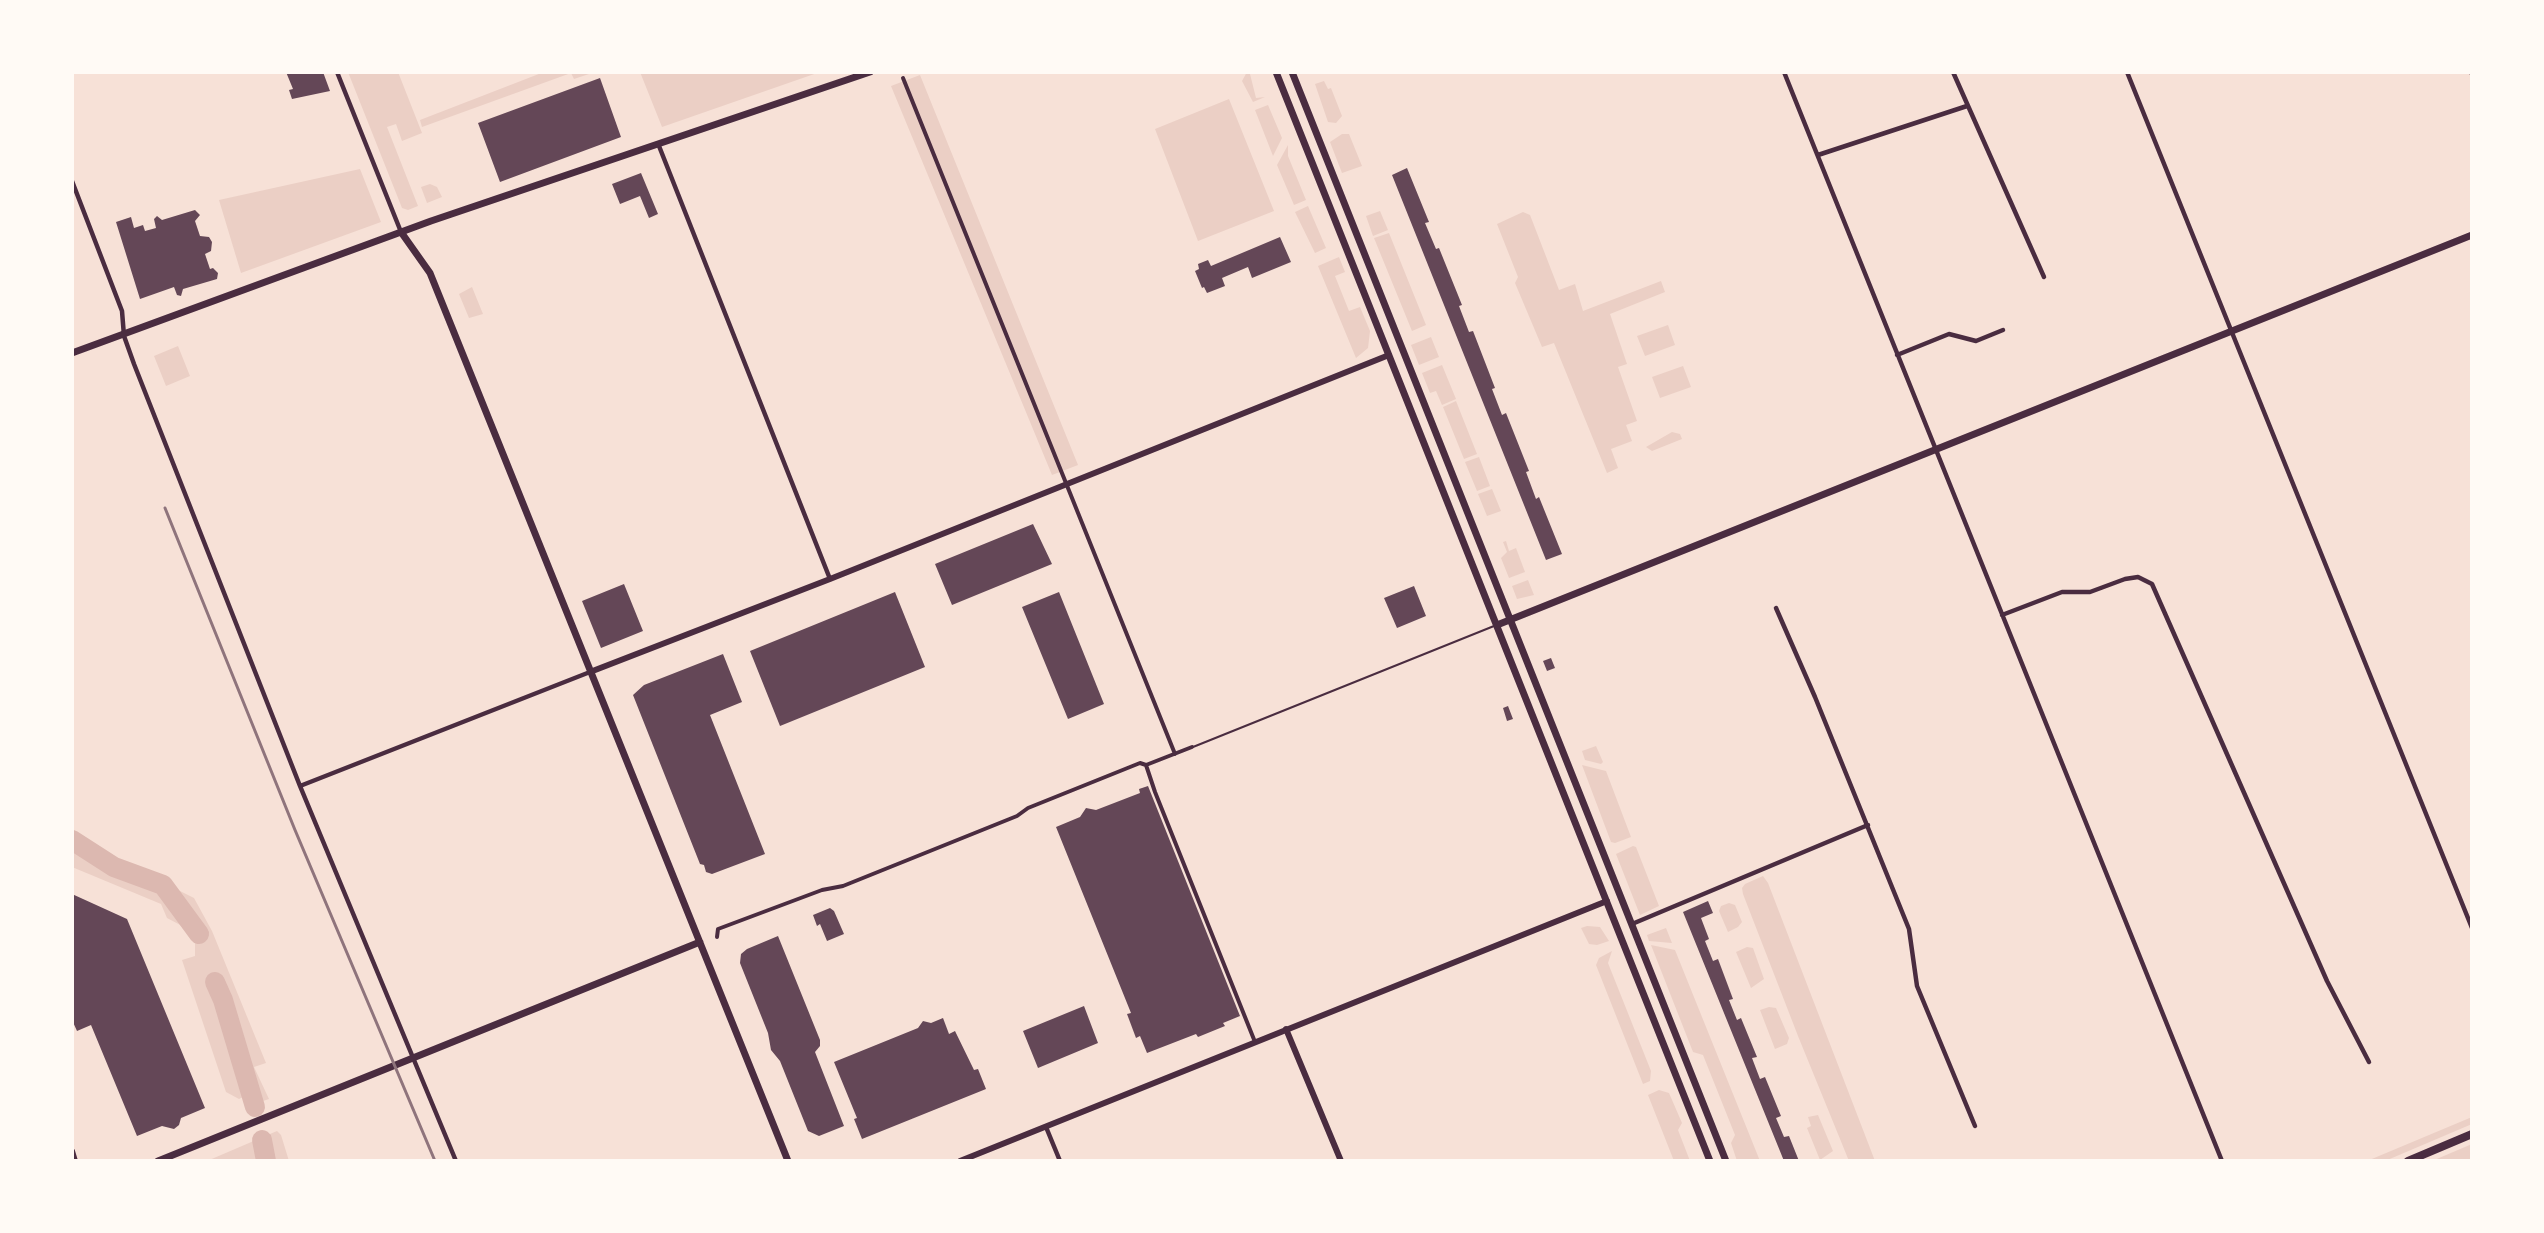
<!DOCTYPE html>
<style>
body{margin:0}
#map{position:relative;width:2544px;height:1233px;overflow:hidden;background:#f7e1d7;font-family:Arial,sans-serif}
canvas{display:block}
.frame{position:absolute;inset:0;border:74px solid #fffaf5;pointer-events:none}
</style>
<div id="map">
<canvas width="2544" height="1233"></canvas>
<div class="frame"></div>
</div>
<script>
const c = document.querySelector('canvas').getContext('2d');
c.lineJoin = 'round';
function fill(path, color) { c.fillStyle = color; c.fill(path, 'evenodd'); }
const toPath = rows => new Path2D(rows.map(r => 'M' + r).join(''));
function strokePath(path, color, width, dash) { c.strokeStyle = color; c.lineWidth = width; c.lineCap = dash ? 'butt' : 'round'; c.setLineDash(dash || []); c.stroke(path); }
fill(toPath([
 [348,72,398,72,422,133,402,141,396,124,387,127,418,206,408,210,402,208],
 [544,72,595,72,574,79,571,73,422,127,420,120],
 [640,72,820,72,662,127],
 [1247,72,1254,72,1250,74,1256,98,1265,97,1253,102,1242,81],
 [920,75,1078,465,1052,475,891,86],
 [1324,81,1328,89,1331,88,1342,116,1336,123,1328,122,1315,84],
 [1229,99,1274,211,1198,241,1155,129],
 [1268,105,1282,138,1273,156,1255,110],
 [1342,134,1349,134,1362,166,1342,173,1330,142],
 [1288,145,1288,156,1306,200,1294,205,1277,165],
 [360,169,381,222,241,273,219,200],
 [430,184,437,187,442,197,427,203,421,187],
 [1308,206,1326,248,1315,253,1295,212],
 [1380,211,1388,230,1373,236,1366,216],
 [1523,212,1530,215,1559,290,1575,284,1583,311,1661,281,1665,292,1610,314,1627,364,1618,367,1637,421,1626,425,1632,441,1611,449,1618,468,1607,473,1554,343,1542,347,1515,283,1518,277,1497,224],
 [1389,233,1426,325,1412,331,1374,238],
 [1339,257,1345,272,1335,276,1349,311,1360,307,1370,331,1368,348,1356,358,1318,266],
 [472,287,483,314,469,318,459,294],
 [1668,325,1675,345,1645,356,1637,336],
 [1431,337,1439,357,1419,365,1411,345],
 [178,346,190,376,166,386,154,356],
 [1442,365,1456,399,1442,405,1436,391,1430,393,1422,373],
 [1683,366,1691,387,1660,398,1652,377],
 [1456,401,1477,454,1464,459,1443,407],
 [1672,432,1680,434,1682,439,1652,451,1646,447],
 [1479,457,1490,486,1477,491,1465,462],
 [1492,489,1501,511,1487,516,1478,494],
 [1506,541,1509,551,1516,548,1525,572,1509,578,1501,558,1507,552,1503,542],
 [1528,580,1534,595,1517,599,1512,586],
 [1596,746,1603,762,1601,764,1585,760,1582,751],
 [1582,765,1606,771,1631,837,1615,843,1611,842],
 [72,828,116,866,166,884,194,898,212,931,266,1063,254,1067,269,1099,263,1101,256,1091,239,1099,226,1092,182,960,195,956,195,943,186,928,167,918,161,904,72,867],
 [1633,846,1636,847,1659,906,1640,915,1616,854],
 [1763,876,1768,883,1875,1161,1849,1161,1798,1036,1743,894,1742,888,1745,884],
 [1729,903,1735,905,1742,922,1738,927,1728,932,1719,911,1721,906],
 [1587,926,1600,927,1609,941,1597,945,1589,944,1581,928],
 [1666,928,1672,943,1649,941,1647,935],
 [1651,945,1675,950,1760,1161,1737,1161,1731,1143,1735,1135,1703,1055,1693,1052],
 [1747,947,1753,948,1764,979,1751,988,1736,952],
 [1612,951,1608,963,1651,1071,1650,1081,1643,1084,1596,965,1599,958],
 [1769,1007,1776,1008,1789,1038,1787,1044,1775,1049,1760,1010],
 [1659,1090,1669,1093,1682,1123,1678,1130,1690,1161,1674,1161,1648,1095],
 [1818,1115,1833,1151,1820,1160,1807,1128,1811,1126,1808,1117],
 [2472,1117,2472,1124,2385,1161,2367,1161],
 [277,1131,281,1135,289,1161,207,1161],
 [2472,1144,2472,1161,2432,1161]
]), '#ebcfc5');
strokePath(toPath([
 [72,840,114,867,163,885,199,934],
 [215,982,223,1000,255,1107],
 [262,1140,266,1161]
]), '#dcb8b0', 20);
fill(toPath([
 [286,72,323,72,330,91,292,99,289,90,293,89],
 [600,78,621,137,500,182,478,123],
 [1407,168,1429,222,1425,223,1436,249,1439,248,1462,305,1459,306,1469,332,1473,331,1495,388,1492,389,1502,415,1506,413,1529,471,1526,472,1536,499,1539,497,1562,554,1546,560,1392,175],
 [641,173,658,214,649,218,640,196,620,204,612,184],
 [195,210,200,215,195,221,200,236,209,237,212,242,211,251,205,254,210,269,213,268,218,273,217,279,183,289,181,296,177,295,174,287,140,299,116,222,131,217,134,228,143,225,145,231,156,228,154,219,157,216,162,220],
 [1280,237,1291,262,1252,278,1248,267,1222,278,1225,286,1207,293,1204,287,1202,288,1195,271,1199,269,1198,264,1208,260,1211,266],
 [1033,524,1052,564,952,605,935,564],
 [624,584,643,631,601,648,582,601],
 [1414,586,1426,616,1397,628,1384,598],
 [895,592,925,667,780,726,750,651],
 [1059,592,1104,704,1068,719,1022,607],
 [723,654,742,702,710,715,765,854,712,874,706,872,704,865,700,864,633,695,644,685],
 [1551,658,1555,668,1547,671,1543,661],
 [1508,706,1513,719,1507,721,1503,708],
 [1148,786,1240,1016,1223,1023,1225,1026,1198,1037,1196,1034,1147,1053,1140,1036,1136,1038,1127,1014,1131,1013,1056,827,1080,817,1086,808,1096,810,1140,793,1139,789],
 [72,894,127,919,205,1108,181,1118,179,1125,174,1129,162,1126,137,1136,91,1025,77,1031,72,1020],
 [1708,901,1713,913,1701,918,1709,939,1705,941,1713,961,1718,959,1733,999,1729,1000,1737,1020,1741,1018,1757,1057,1752,1058,1760,1079,1765,1077,1781,1116,1776,1118,1784,1137,1789,1136,1799,1161,1784,1161,1683,912],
 [830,908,834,911,844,934,827,941,820,924,817,926,813,915],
 [778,936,820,1040,820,1046,815,1052,844,1126,819,1136,808,1131,780,1061,771,1050,768,1033,740,963,741,954,747,949],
 [1084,1006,1098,1043,1038,1068,1023,1031],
 [943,1018,949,1034,955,1031,974,1070,978,1069,986,1089,862,1139,854,1119,857,1118,834,1062,918,1028,923,1021,931,1023]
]), '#644757');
strokePath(toPath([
 [1193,747,1494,626]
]), '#4a2c40', 2);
strokePath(toPath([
 [903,78,1175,754],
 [1146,765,1155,792,1255,1042],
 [717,937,718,929,822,890,843,886,1017,816,1028,808,1140,763,1146,765,1192,747]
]), '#4a2c40', 4);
strokePath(toPath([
 [337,72,401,232],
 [1784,72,2222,1161],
 [1953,72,2044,277],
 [2127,72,2472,928],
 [2471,72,2472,74],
 [659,146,830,579],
 [1818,155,1967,106],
 [72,181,122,311,124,336,134,364,300,786,456,1161],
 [1897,355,1949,334,1976,341,2003,330],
 [1776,608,1815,697,1909,929,1917,986,1975,1126],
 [2002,615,2062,592,2090,592,2125,579,2138,577,2152,584,2327,981,2369,1062],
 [300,786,590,672],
 [1632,924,1868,825],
 [1046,1127,1060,1161]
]), '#4a2c40', 4.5);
strokePath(toPath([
 [590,672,830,579,1389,355],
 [1286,1029,1341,1161],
 [72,1151,75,1161],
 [960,1161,1607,901]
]), '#4a2c40', 6);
strokePath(toPath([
 [1276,72,1710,1161],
 [1292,72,1726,1161],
 [401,232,430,273,788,1161],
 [72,353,431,221,870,72],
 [1497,625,2472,235],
 [158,1161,700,942]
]), '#4a2c40', 7);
strokePath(toPath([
 [2408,1161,2472,1134]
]), '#4a2c40', 8);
strokePath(toPath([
 [165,508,295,830,435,1161]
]), '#8f747c', 3);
</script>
